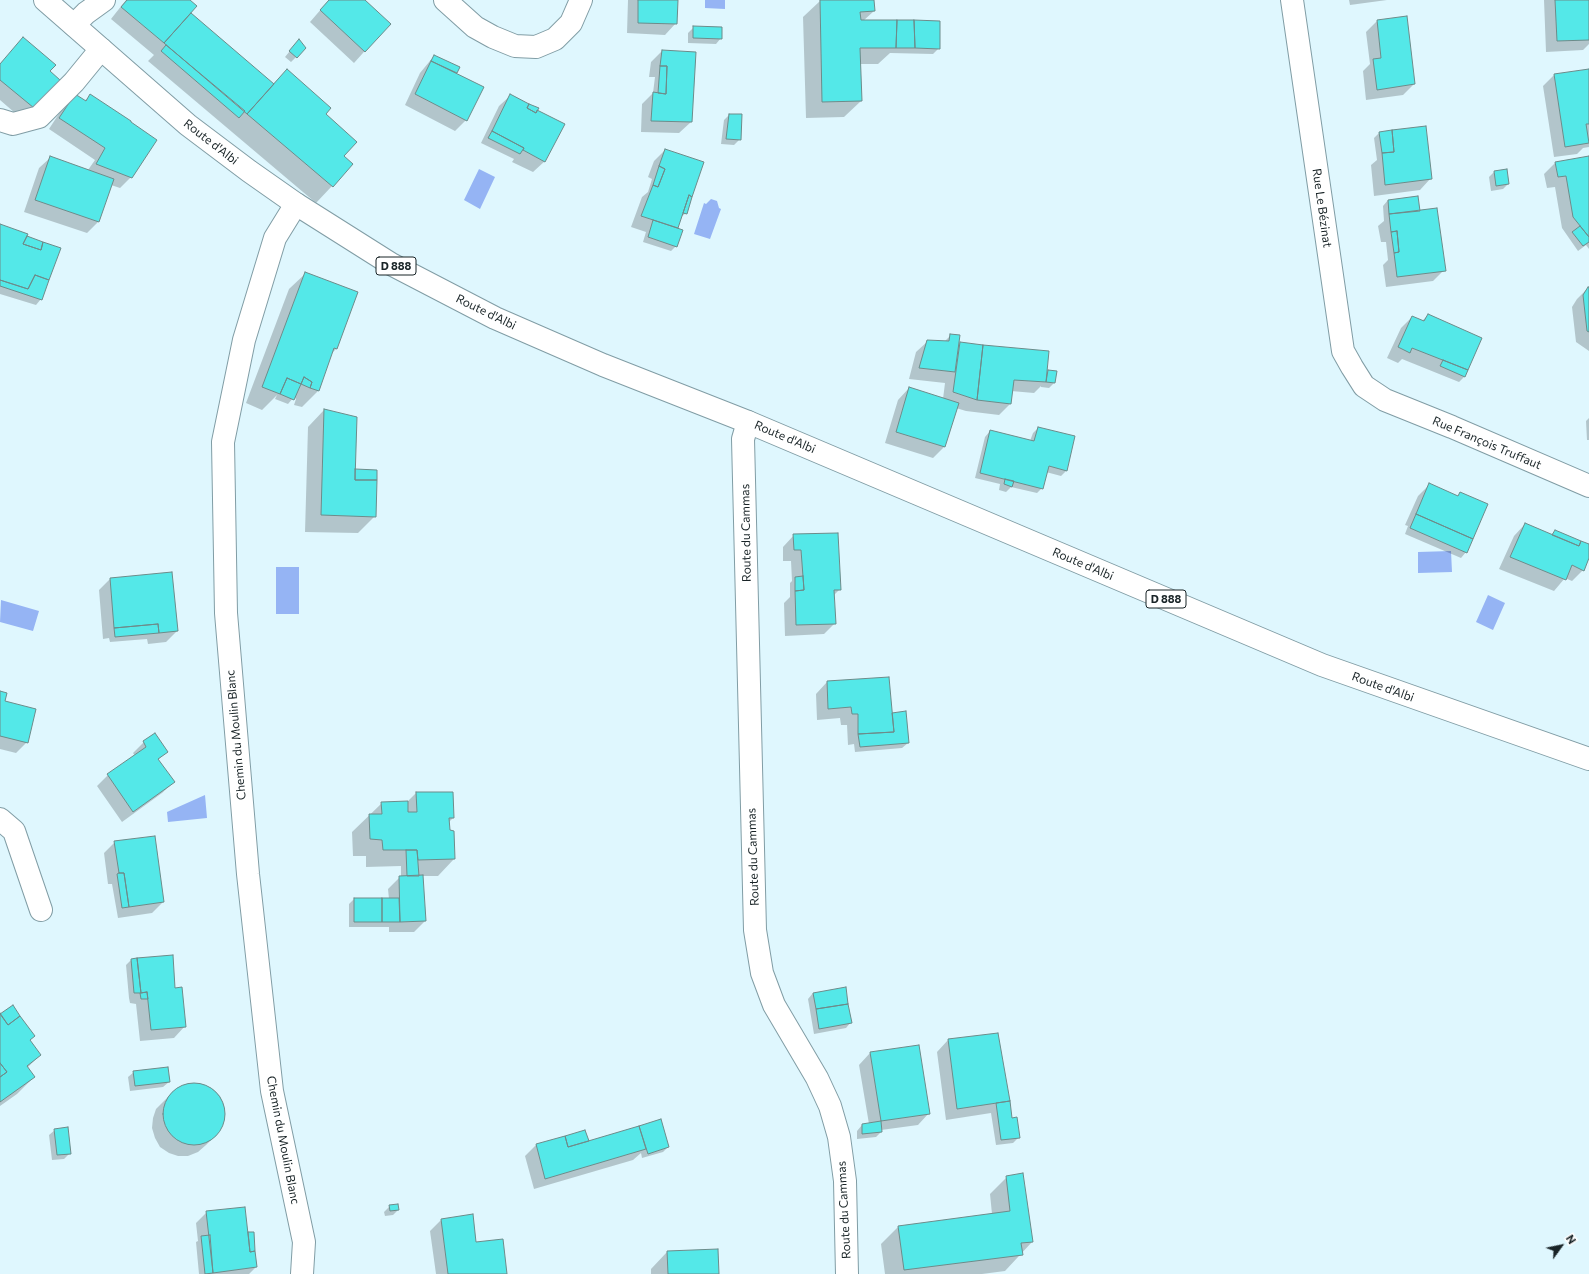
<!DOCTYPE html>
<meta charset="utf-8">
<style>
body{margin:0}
#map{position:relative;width:1589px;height:1274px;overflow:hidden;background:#dff7fe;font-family:Commissioner,sans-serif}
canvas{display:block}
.north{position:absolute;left:1541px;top:1226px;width:40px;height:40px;-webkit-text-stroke:3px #fff;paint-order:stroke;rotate:57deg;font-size:11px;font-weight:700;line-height:16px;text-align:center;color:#192427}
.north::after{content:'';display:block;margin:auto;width:14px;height:18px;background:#192427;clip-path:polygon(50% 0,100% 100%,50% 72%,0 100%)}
</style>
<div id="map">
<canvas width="1589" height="1274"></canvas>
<div class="north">N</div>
</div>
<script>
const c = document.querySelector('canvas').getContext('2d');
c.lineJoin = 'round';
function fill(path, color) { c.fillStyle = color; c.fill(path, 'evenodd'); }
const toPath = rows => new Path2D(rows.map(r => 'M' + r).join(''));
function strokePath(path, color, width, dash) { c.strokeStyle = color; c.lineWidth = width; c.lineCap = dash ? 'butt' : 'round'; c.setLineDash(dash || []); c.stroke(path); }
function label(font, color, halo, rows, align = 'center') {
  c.font = font + ' Commissioner,sans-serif'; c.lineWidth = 3; c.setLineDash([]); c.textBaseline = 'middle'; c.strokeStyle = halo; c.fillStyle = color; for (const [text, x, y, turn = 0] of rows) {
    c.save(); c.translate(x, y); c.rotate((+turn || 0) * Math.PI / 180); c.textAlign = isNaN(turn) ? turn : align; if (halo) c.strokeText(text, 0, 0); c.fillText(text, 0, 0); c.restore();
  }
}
fill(toPath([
 [705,0,725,0,725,9,705,8],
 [479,169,495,177,480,209,464,200],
 [711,199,717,201,719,208,721,209,710,239,694,234,704,203,706,204],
 [1451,551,1452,572,1418,573,1418,552],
 [276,567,299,567,299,614,276,614],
 [1488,595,1505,603,1493,630,1476,622],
 [1,600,39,611,33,631,0,622],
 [205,795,207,818,168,822,167,812]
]), '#95b4f4');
fill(toPath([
 [126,0,188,0,185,18,273,84,287,71,324,114,343,156,332,186,316,203,148,61,154,55,111,19],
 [329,0,364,0,389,24,354,63,310,22],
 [628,0,677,0,676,23,665,35,627,33],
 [873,0,874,11,863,21,939,48,933,54,890,53,878,64,859,64,861,101,844,117,806,118,803,17,820,1],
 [1349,0,1387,0,1350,5],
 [1544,0,1589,0,1589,44,1583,50,1546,52],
 [1377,21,1414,84,1403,95,1366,100,1363,71,1370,64,1366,32],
 [694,27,721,38,716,44,688,43,688,33],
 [23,39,49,71,33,107,22,119,0,100,0,64],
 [294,46,305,48,291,62,285,57],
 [662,51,691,122,679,133,641,132,642,104,653,93,655,77,649,77,651,62],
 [434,56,459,67,455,74,466,120,455,131,405,105,420,73],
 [1589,70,1589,147,1583,148,1577,154,1554,157,1543,86,1554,75],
 [75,95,84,101,90,96,131,177,120,188,111,185,98,222,87,233,24,212,39,168,51,157,88,170,95,160,49,129,64,106],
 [511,95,545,161,533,172,512,162,514,159,481,143,499,106],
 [729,115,740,139,734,145,721,144,724,120],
 [1379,133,1431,178,1420,190,1374,196,1371,165,1377,160,1374,138],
 [665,150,686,213,680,218,676,229,676,246,671,251,643,242,646,232,631,227,642,197,648,192,652,179,648,177,654,161],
 [1589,157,1589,249,1586,245,1578,251,1562,228,1555,187,1547,188,1544,174,1555,163],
 [1494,172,1508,184,1503,189,1491,191,1489,177],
 [1388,200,1419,212,1444,270,1433,281,1386,287,1383,265,1388,260,1386,242,1381,242,1378,226,1384,221,1383,206],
 [0,225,26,236,41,299,36,305,0,294],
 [306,273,337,348,331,354,318,391,302,407,294,405,296,399,294,397,288,404,275,399,277,395,262,410,246,403,289,289],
 [1588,288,1589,288,1589,351,1576,342,1572,307,1577,299],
 [1428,315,1481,339,1464,377,1459,382,1402,359,1398,363,1387,358,1401,328,1412,317,1422,321],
 [951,335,958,343,1048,352,1046,373,1048,371,1054,383,1049,388,1041,387,1041,386,1034,393,1011,391,1010,404,999,415,966,411,956,408,944,447,933,458,885,443,898,400,909,388,943,399,945,383,909,379,916,352,928,341,944,342],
 [324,410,375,516,358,533,305,532,308,427],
 [1589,418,1589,440,1587,440,1586,421],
 [1038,428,1066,471,1061,476,1046,472,1042,488,1037,493,1011,487,1006,492,999,490,1000,484,975,478,985,437,990,431,1030,441,1033,433],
 [1430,484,1457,497,1460,493,1466,552,1461,558,1405,534,1408,526,1405,525,1418,496],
 [1525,524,1551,535,1555,531,1589,546,1589,556,1583,570,1572,581,1565,578,1554,591,1499,569,1514,536],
 [794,535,840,589,833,596,835,623,824,634,785,636,784,603,790,597,790,583,792,581,791,561,783,561,783,547],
 [110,579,177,631,166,642,148,644,147,639,110,642,109,638,103,639,99,590],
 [827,682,891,715,908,743,902,748,855,752,854,744,848,745,847,725,841,725,840,718,817,720,816,694],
 [0,692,4,702,27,742,16,753,0,749],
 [144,742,167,751,158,760,174,782,162,793,122,822,97,786,108,775,135,756,133,753],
 [416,793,453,818,449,822,449,831,453,832,454,859,438,876,422,876,425,921,414,932,389,932,389,927,349,927,349,904,354,899,389,899,388,889,400,877,401,877,401,866,366,867,366,856,353,856,352,832,382,803,407,802],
 [115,842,163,902,152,913,118,918,112,884,108,884,104,853],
 [172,956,174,989,185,1026,174,1038,140,1041,136,1004,130,1003,129,998,126,965,131,960],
 [845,988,851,1022,846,1028,814,1034,808,999,813,993],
 [0,1015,29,1041,40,1055,27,1068,34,1077,17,1094,0,1106],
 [948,1040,1012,1120,1019,1137,1013,1143,996,1145,991,1113,946,1120,937,1052],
 [870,1053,929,1113,918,1125,881,1130,881,1132,876,1137,857,1139,857,1131,862,1125,869,1124,859,1065],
 [134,1072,169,1082,163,1087,130,1091,128,1077],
 [193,1083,203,1084,213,1089,220,1096,224,1105,225,1116,223,1125,217,1134,206,1145,198,1152,188,1156,178,1156,169,1153,160,1147,155,1138,152,1128,153,1118,156,1109,175,1090,184,1085],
 [660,1120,668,1147,663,1152,642,1158,641,1153,633,1160,534,1189,525,1156,536,1145,585,1143],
 [55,1130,70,1153,64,1159,52,1160,49,1135],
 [1007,1177,1032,1242,1005,1271,982,1274,885,1274,881,1244,898,1227,992,1214,990,1194],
 [390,1206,398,1210,393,1215,385,1216,384,1212],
 [207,1212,247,1235,249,1233,256,1267,249,1274,199,1274,196,1242,198,1241,196,1223],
 [441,1220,476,1243,506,1274,436,1274,430,1231],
 [667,1252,718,1274,651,1274,651,1269]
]), '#0003');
const building = toPath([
 [127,0,190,0,197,6,164,43,121,7,127,0],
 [329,0,365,0,391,24,365,52,320,10,329,0],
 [638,0,678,0,677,24,638,23,638,0],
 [820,0,874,0,875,11,860,12,861,20,897,20,896,48,860,48,862,101,822,102,820,0],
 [1555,0,1589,0,1589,40,1557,41,1555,0],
 [191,13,274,84,247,114,164,43,191,13],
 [1407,16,1415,84,1377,90,1373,59,1381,58,1377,20,1407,16],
 [897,20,914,20,915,48,896,48,897,20],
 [914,20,940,21,940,49,915,48,914,20],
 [693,26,722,27,722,39,693,38,693,26],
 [23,37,56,65,50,71,60,80,34,108,0,80,0,64,23,37],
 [299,39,306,48,297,58,289,51,299,39],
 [166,45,245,111,239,118,161,51,166,45],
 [662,50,696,52,692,122,651,121,653,92,666,94,667,66,660,66,662,50],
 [434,55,460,67,457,73,431,61,434,55],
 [431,61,484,87,467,121,415,94,431,61],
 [660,66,667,66,666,94,658,93,660,66],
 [287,69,331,108,326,114,357,142,344,156,353,164,333,187,247,114,287,69],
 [1589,69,1589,124,1586,124,1589,143,1565,147,1554,74,1589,69],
 [75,94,86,101,90,94,131,121,131,122,157,140,132,178,96,164,105,148,59,118,75,94],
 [510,94,529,104,527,108,536,113,537,110,565,124,545,162,523,150,524,148,492,131,510,94],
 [529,104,539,108,536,113,527,108,529,104],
 [729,114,742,114,741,140,726,139,729,114],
 [1426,126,1432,179,1385,185,1382,153,1394,152,1392,130,1426,126],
 [1392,130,1394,152,1382,153,1379,132,1392,130],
 [492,131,524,148,520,154,488,138,492,131],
 [665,149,704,162,692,197,689,195,678,228,641,216,653,185,658,187,665,169,659,166,665,149],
 [50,156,114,179,99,222,35,200,50,156],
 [1589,156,1589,237,1573,217,1566,176,1558,177,1555,162,1589,156],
 [659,166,665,169,658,187,653,185,659,166],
 [1507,169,1509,184,1496,186,1494,171,1507,169],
 [689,195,692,197,687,214,683,213,689,195],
 [1418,196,1420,211,1389,214,1388,200,1418,196],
 [1437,208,1446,271,1397,277,1394,253,1399,252,1397,231,1391,232,1389,214,1437,208],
 [653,220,683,230,677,247,648,237,653,220],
 [0,224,28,234,23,244,41,250,43,242,61,248,49,280,35,275,28,289,0,280,0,224],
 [1580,226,1589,237,1589,242,1583,246,1572,232,1580,226],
 [1397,231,1399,252,1394,253,1391,232,1397,231],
 [27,236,43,242,41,250,23,244,27,236],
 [305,272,358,292,337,349,334,348,319,391,310,388,312,382,304,377,301,384,287,378,280,394,262,387,305,272],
 [35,275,49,280,42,300,0,286,0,280,28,289,35,275],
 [1588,287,1589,287,1589,332,1587,331,1583,295,1588,287],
 [1428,314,1482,338,1468,370,1412,348,1410,353,1398,347,1412,316,1424,321,1428,314],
 [950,334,960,335,955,372,919,368,927,340,949,341,950,334],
 [960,342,983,345,977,400,953,392,960,342],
 [983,345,1049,351,1046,382,1014,380,1011,404,977,400,983,345],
 [1443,360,1468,370,1465,377,1440,366,1443,360],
 [1048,370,1057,371,1055,383,1046,382,1048,370],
 [304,377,312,382,310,388,301,384,304,377],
 [287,378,301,384,294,400,280,394,287,378],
 [909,387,959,403,945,447,896,432,909,387],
 [324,409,357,417,355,480,377,480,376,517,321,515,324,409],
 [1038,427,1075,436,1067,471,1049,466,1043,489,980,473,990,430,1034,441,1038,427],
 [355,469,377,470,377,480,355,480,355,469],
 [1005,479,1014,481,1012,487,1004,484,1005,479],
 [1429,483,1458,496,1460,492,1488,504,1473,539,1416,514,1429,483],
 [1416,514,1473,539,1467,553,1410,528,1416,514],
 [1525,523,1579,546,1581,541,1589,544,1589,558,1584,571,1572,565,1566,580,1510,557,1525,523],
 [1555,530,1581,541,1579,546,1552,535,1555,530],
 [838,533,841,590,834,590,836,624,796,625,795,591,804,590,801,550,794,550,793,534,838,533],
 [172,572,178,631,159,633,158,624,114,628,110,578,172,572],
 [803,576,804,590,795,591,795,577,803,576],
 [158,624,159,633,115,637,114,628,158,624],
 [889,677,894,732,858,734,858,714,852,714,851,707,828,709,827,681,889,677],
 [0,691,7,693,5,701,36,709,28,743,0,736,0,691],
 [906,711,909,743,860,747,858,734,894,732,892,713,906,711],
 [155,733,168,752,158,759,175,782,133,812,107,774,146,747,143,741,155,733],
 [416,792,453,792,454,818,449,818,450,830,454,831,455,859,418,860,417,850,383,850,382,840,370,839,369,814,382,814,381,802,408,801,408,812,417,812,416,792],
 [155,836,164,902,129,907,124,873,119,873,114,841,155,836],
 [406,850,417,850,419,876,407,876,406,850],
 [119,873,124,873,129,907,122,908,117,874,119,873],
 [423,875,426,921,400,922,399,876,423,875],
 [354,898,382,898,382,922,354,922,354,898],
 [382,898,399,898,400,922,382,922,382,898],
 [173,955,175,988,182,987,186,1027,151,1030,147,992,141,993,137,958,173,955],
 [137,958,141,993,134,993,131,959,137,958],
 [846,987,848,1004,816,1009,813,993,846,987],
 [147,992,148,999,141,999,140,993,147,992],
 [848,1004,852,1023,819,1029,816,1009,848,1004],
 [13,1005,20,1016,8,1025,0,1014,13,1005],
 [0,1013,8,1025,20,1016,35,1036,30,1040,41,1055,27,1066,35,1077,0,1102,0,1077,7,1072,0,1063,0,1013],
 [998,1033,1010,1101,957,1109,948,1039,998,1033],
 [919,1045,930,1114,881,1121,870,1052,919,1045],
 [0,1063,7,1072,0,1077,0,1063],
 [168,1067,170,1082,135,1086,133,1071,168,1067],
 '163 1114a31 31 0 1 1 62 0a31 31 0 1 1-62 0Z',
 [1010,1101,1012,1118,1017,1117,1020,1138,1001,1140,996,1103,1010,1101],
 [661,1119,669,1147,648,1154,639,1126,661,1119],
 [881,1121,882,1132,862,1134,862,1124,881,1121],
 [639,1126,646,1149,545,1179,536,1144,565,1136,568,1147,639,1126],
 [68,1127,71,1154,57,1155,54,1129,68,1127],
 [585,1130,589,1141,568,1147,565,1136,585,1130],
 [1023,1173,1033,1242,1021,1243,1023,1255,904,1270,898,1226,1010,1211,1006,1176,1023,1173],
 [398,1204,399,1210,390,1211,389,1205,398,1204],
 [245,1207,250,1252,255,1251,257,1267,213,1273,206,1211,245,1207],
 [473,1214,476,1242,503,1239,507,1274,448,1274,441,1219,473,1214],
 [248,1232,254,1232,255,1251,250,1252,248,1232],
 [210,1235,213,1273,205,1274,201,1236,210,1235],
 [718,1249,719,1274,668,1274,667,1251,718,1249]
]);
fill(building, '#54e8e8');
strokePath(building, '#6d8b8a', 1);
const minor = toPath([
 [445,0,475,27,493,37,515,46,536,47,555,39,571,23,581,0],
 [1292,0,1343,351,1352,367,1364,386,1385,400,1452,427,1589,486],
 [74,25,86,13,104,0],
 [0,120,13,124,39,117,74,82,101,49],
 [296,204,275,238,244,340,223,442,226,613,248,874,272,1091,304,1242,302,1274],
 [0,819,14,831,41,910]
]);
const tertiary = toPath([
 [748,422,743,439,755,930,762,973,774,1005,817,1078,830,1106,839,1137,845,1181,847,1274]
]);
const primary = toPath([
 [45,0,188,125,249,171,296,204,391,264,495,318,603,365,748,422,1322,665,1589,759]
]);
strokePath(minor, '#819da5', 24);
strokePath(tertiary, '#819da5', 24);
strokePath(primary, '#819da5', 24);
strokePath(minor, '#fff', 22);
strokePath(tertiary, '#fff', 22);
strokePath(primary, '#fff', 22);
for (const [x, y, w] of [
 [396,266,40],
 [1166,599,40]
]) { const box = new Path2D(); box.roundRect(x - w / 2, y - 9, w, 18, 3); c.fillStyle = '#fff'; c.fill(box); strokePath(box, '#192427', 1); }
label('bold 11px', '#192427', null, [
 ["D 888",396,266],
 ["D 888",1166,599]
]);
label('12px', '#192427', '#fff', [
 ["Route d'Albi",211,142,38],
 ["Rue Le Bézinat",1322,208,82],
 ["Route d'Albi",486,312,26],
 ["Route d'Albi",785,437,23],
 ["Rue François Truffaut",1487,443,23],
 ["Route du Cammas",746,533,-91],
 ["Route d'Albi",1083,564,23],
 ["Route d'Albi",1383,687,20],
 ["Chemin du Moulin Blanc",236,735,-95],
 ["Route du Cammas",753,857,-92],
 ["Chemin du Moulin Blanc",283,1140,79],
 ["Route du Cammas",844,1210,-93]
]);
</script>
